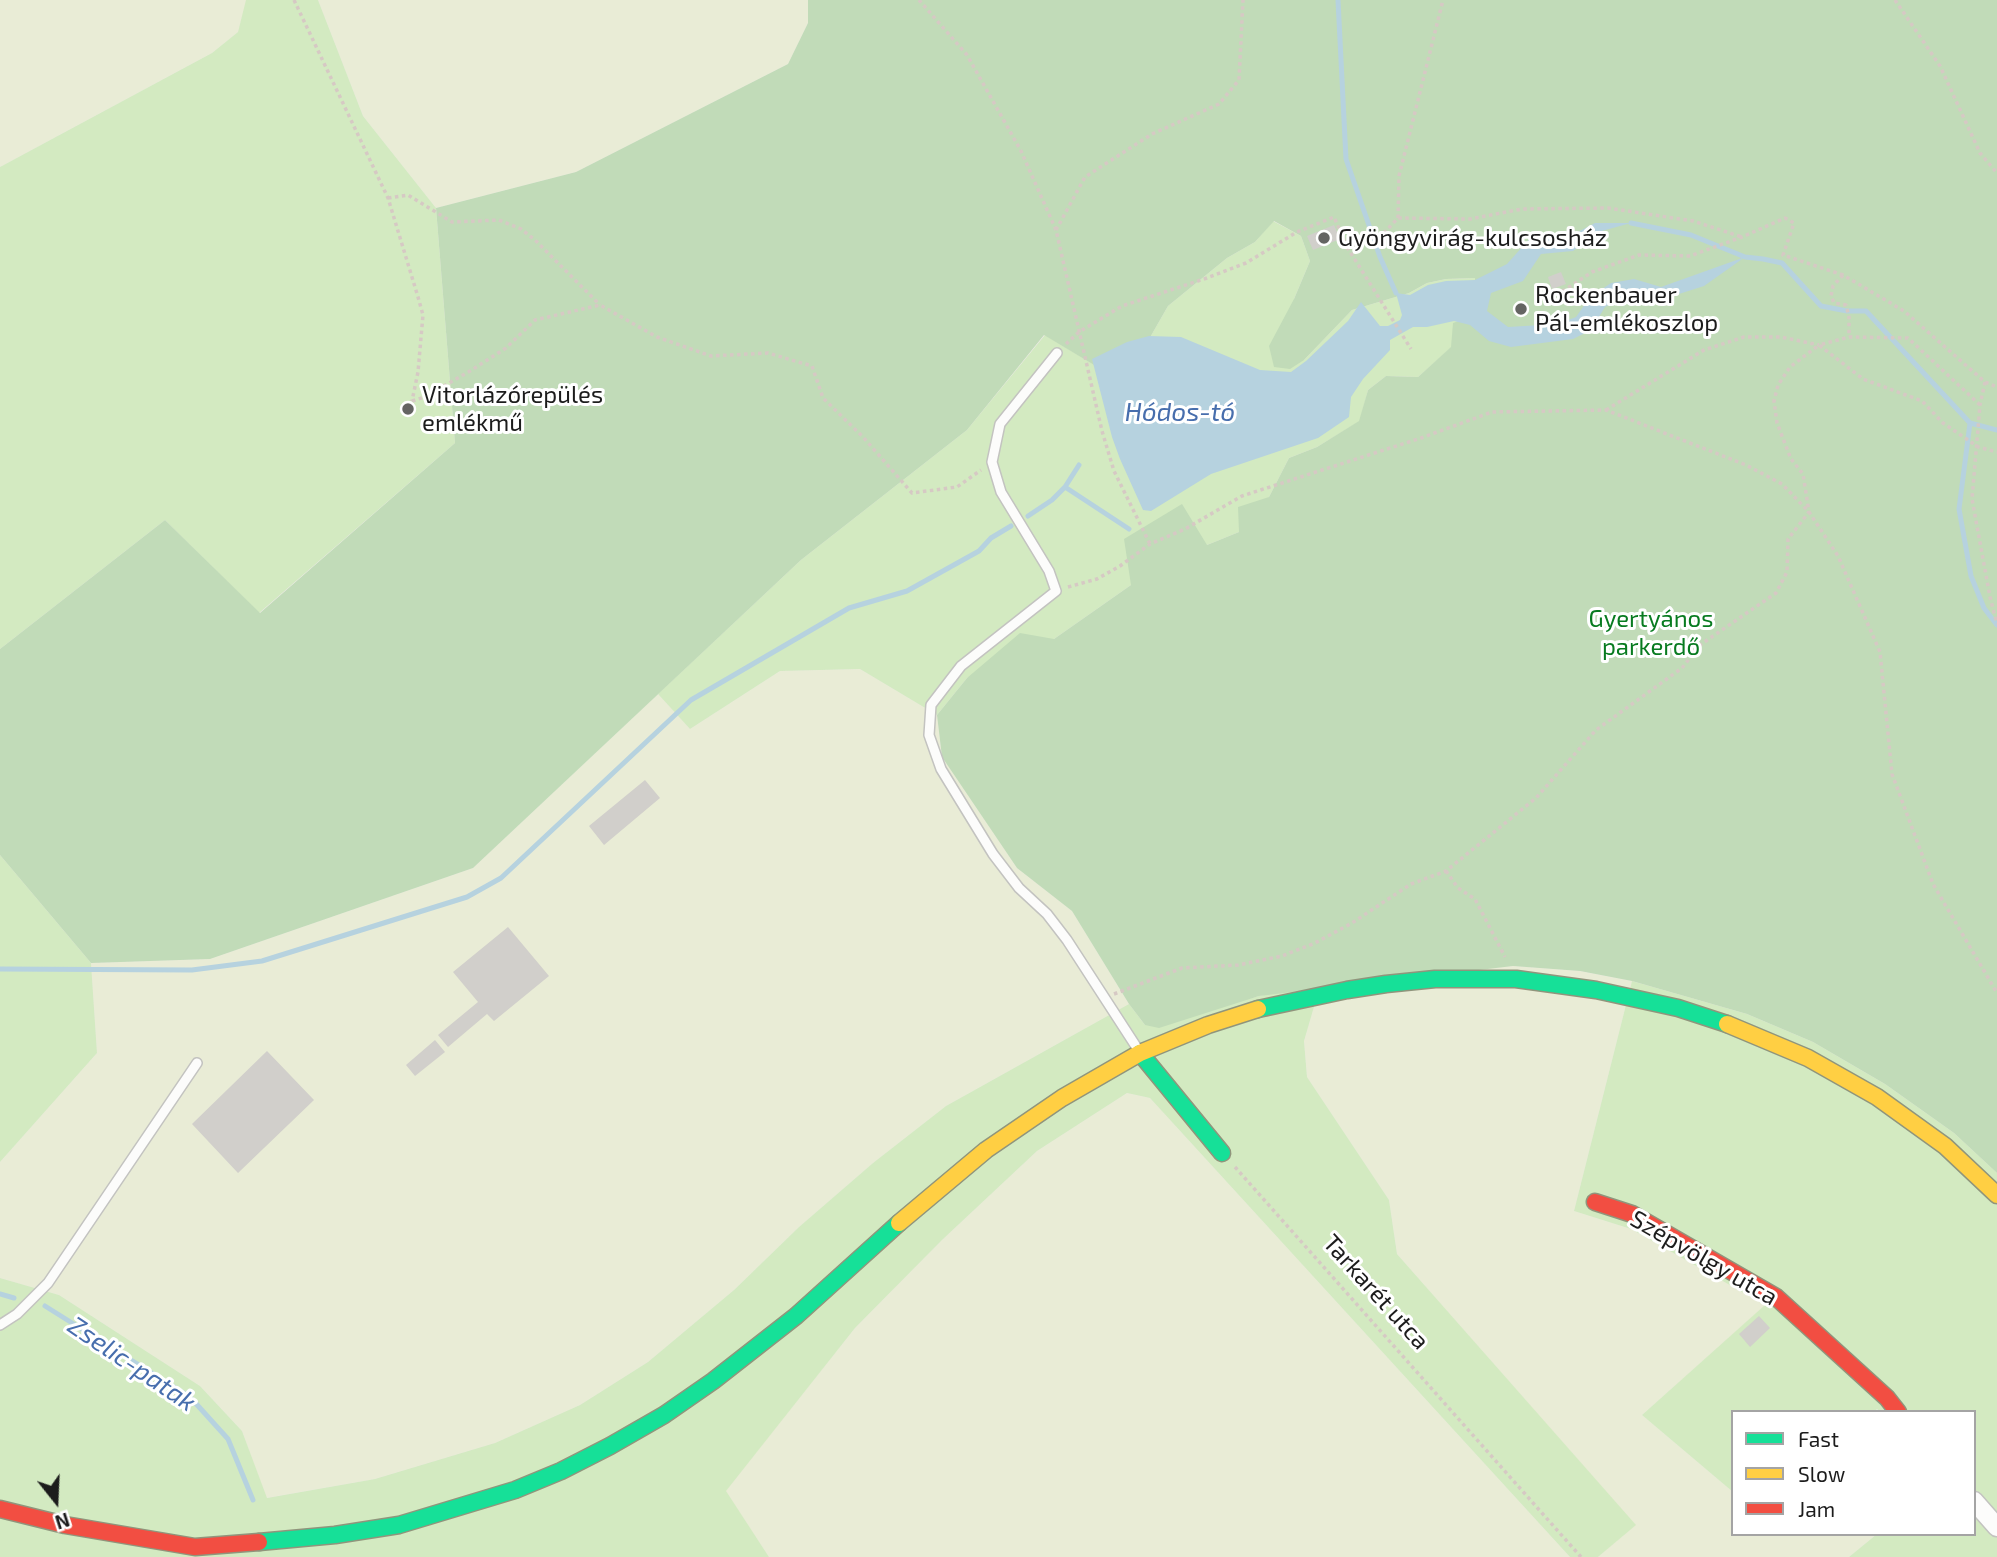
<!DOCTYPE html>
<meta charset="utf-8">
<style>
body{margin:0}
#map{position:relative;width:1997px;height:1557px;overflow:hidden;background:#ebeae4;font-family:"Exo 2",sans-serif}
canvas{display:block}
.legend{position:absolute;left:1731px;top:1410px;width:245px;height:126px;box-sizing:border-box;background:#fff;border:2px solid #a4a4a4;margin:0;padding:9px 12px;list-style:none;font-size:21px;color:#1c1c1c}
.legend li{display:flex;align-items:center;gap:14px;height:35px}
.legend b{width:35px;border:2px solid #a4a4a4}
.north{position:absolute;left:21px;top:1466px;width:70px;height:70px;-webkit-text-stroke:5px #fff;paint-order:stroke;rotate:162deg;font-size:19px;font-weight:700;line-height:28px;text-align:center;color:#1c1c1c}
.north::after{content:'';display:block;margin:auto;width:24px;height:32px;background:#1c1c1c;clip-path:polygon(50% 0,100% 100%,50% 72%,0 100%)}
</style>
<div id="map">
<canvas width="1997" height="1557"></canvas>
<ul class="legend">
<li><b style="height:9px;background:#16e098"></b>Fast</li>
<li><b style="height:9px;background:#ffcf43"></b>Slow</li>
<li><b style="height:9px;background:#f24e42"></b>Jam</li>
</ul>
<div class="north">N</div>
</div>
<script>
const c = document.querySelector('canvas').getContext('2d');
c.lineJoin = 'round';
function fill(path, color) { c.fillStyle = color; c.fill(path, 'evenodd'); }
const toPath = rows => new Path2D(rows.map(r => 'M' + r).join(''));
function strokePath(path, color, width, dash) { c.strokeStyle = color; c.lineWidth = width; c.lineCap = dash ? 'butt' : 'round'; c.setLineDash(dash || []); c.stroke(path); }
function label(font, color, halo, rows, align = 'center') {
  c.font = font + ' "Exo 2",sans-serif'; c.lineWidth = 6; c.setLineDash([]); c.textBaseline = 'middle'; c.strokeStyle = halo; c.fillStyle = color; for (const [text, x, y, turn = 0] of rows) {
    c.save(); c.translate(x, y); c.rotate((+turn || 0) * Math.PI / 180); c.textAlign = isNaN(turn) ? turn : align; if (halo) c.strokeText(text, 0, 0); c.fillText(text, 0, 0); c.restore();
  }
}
fill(toPath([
 [0,0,246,0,247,1,238,32,212,53,0,167],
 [318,0,808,0,808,23,788,64,576,172,436,208,363,116],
 [860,669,937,715,942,757,1017,868,1072,911,1129,1004,946,1106,873,1163,799,1227,734,1290,648,1362,580,1405,495,1443,375,1479,266,1498,242,1431,200,1386,59,1295,0,1278,0,1162,97,1053,91,963,210,959,473,868,658,694,690,729,780,671],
 [1513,966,1579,971,1632,981,1574,1211,1631,1229,1766,1305,1642,1415,1733,1492,1733,1534,1877,1534,1849,1557,1598,1557,1635,1525,1397,1254,1389,1200,1307,1077,1304,1041,1321,983],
 [1127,1093,1150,1098,1570,1557,769,1557,725,1491,855,1328,942,1240,1037,1151]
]), '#e9ecd6');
fill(toPath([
 [246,0,318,0,363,116,436,208,455,443,259,613,165,520,0,649,0,167,212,53,238,32],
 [1273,221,1301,236,1310,261,1294,299,1304,360,1352,310,1409,293,1427,283,1446,279,1475,278,1473,316,1452,347,1418,377,1386,376,1368,390,1360,421,1317,447,1289,458,1269,497,1239,532,1207,545,1131,585,1054,639,967,678,937,715,860,669,780,671,690,729,658,694,801,560,967,430,1045,335,1124,383,1168,306,1227,258,1255,242],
 [0,855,91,963,97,1053,0,1162],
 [1632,981,1747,1014,1813,1042,1885,1084,1954,1133,1997,1173,1997,1557,1849,1557,1877,1534,1974,1534,1974,1412,1880,1412,1877,1409,1874,1412,1733,1412,1733,1492,1642,1415,1765,1305,1631,1229,1574,1211],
 [1321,983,1304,1041,1307,1077,1389,1200,1397,1254,1636,1525,1598,1557,1570,1557,1150,1098,1127,1093,1037,1151,942,1240,855,1328,726,1491,769,1557,0,1557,0,1278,59,1295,200,1386,242,1431,267,1498,375,1479,495,1443,580,1405,648,1362,734,1290,799,1227,873,1163,946,1106,1129,1004,1145,1025,1259,996]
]), '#d3eac1');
fill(toPath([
 [808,0,1997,0,1997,1173,1954,1133,1885,1084,1813,1042,1747,1014,1632,981,1580,971,1513,966,1259,996,1159,1028,1145,1025,1129,1004,1072,911,1017,868,942,757,937,715,967,678,1020,633,1054,639,1131,585,1124,539,1182,504,1207,545,1239,532,1238,507,1269,497,1289,458,1317,447,1359,421,1368,390,1386,376,1418,377,1451,347,1453,323,1473,316,1475,278,1446,279,1427,283,1409,293,1352,310,1304,360,1290,369,1274,367,1269,346,1294,299,1310,261,1301,236,1274,221,1255,242,1227,258,1168,306,1124,383,1044,335,967,430,801,560,473,868,210,959,91,963,0,855,0,649,165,520,260,613,455,443,436,208,576,172,788,64,808,23]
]), '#c1dbb8');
fill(toPath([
 [1595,223,1631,223,1598,232,1573,251,1541,254,1523,281,1491,293,1487,311,1508,327,1558,324,1576,317,1590,297,1611,283,1634,279,1661,287,1745,257,1704,286,1660,300,1629,295,1605,307,1591,330,1573,339,1511,347,1489,341,1470,325,1454,321,1427,327,1413,327,1390,340,1390,350,1363,379,1351,397,1349,417,1318,438,1211,474,1151,511,1143,510,1120,459,1112,437,1092,359,1127,342,1149,336,1181,337,1260,370,1291,372,1306,361,1348,321,1361,302,1380,326,1388,326,1400,320,1402,315,1396,293,1410,295,1428,285,1446,281,1475,280,1507,264,1532,236,1568,237]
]), '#b6d2df');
strokePath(toPath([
 [1338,0,1346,159,1380,257,1396,293],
 [1631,223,1691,235,1745,257,1763,259,1782,263,1821,306,1847,311,1866,311,1970,423,1997,430],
 [1970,423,1959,509,1971,576,1984,608,1997,625],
 [1065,487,1129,529],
 [1028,516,1052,500,1065,487,1079,465],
 [0,969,192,970,262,961,467,897,501,878,691,700,849,608,907,591,979,551,991,538,1011,526],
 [0,1294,14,1298],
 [45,1306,190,1397,228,1439,253,1500]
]), '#b6d2df', 5);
fill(toPath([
 [1334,225,1340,239,1313,250,1307,236],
 [1561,272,1566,284,1552,289,1548,277],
 [645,780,660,798,604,845,589,826],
 [508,927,549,976,494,1021,487,1014,448,1047,438,1035,478,1002,453,972],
 [435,1040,445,1052,415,1076,406,1065],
 [267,1051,314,1100,238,1173,192,1124],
 [1759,1316,1770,1328,1750,1347,1739,1334]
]), '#d1cfcb');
const lane = toPath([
 [1057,353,1000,424,992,462,1001,492,1049,571,1056,591,961,666,931,705,929,735,941,769,993,854,1019,888,1047,914,1067,940,1139,1051],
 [0,1325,17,1314,48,1283,197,1063]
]);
const street = toPath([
 [1974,1501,1997,1527]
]);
const fast = toPath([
 [1258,1009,1347,990,1386,984,1435,979,1516,979,1596,990,1678,1008,1727,1024],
 [1140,1053,1222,1153],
 [259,1542,335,1535,399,1525,515,1490,561,1471,610,1446,664,1415,713,1381,796,1316,899,1223]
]);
const slow = toPath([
 [1727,1024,1808,1058,1877,1097,1945,1146,1997,1195],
 [899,1223,986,1150,1062,1098,1140,1053,1208,1025,1258,1009]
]);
const jam = toPath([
 [1595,1202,1632,1214,1776,1297,1887,1398,1898,1412],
 [0,1509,65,1525,195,1547,259,1542]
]);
strokePath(lane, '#c3c3c0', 12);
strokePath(street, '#c3c3c0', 21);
strokePath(fast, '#90957c', 19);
strokePath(slow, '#90957c', 19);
strokePath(jam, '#90957c', 19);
strokePath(toPath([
 [294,0,388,198,418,297,423,315,418,372,412,401],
 [919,0,967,55,1021,151,1056,230,1102,431,1114,471,1150,544],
 [1895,0,1940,66,1980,153,1997,173],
 [388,198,408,195,452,222,499,220,521,229,535,240,600,305],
 [1398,218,1399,176,1443,0],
 [1056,230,1085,177,1152,134,1219,104,1239,80,1243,0],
 [1347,247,1411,349],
 [1843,275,1833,286,1831,296,1834,303,1846,305,1849,317,1849,337],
 [1536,301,1563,291,1592,272,1639,255,1690,256,1742,237,1785,218,1794,223,1783,255,1843,275,1904,311,1985,382,1997,387],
 [1066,344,1079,332,1122,306,1207,278,1246,263,1297,232,1334,217,1347,247,1383,234,1398,218,1470,219,1522,209,1608,208,1693,221,1742,237],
 [1985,382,1980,405,1972,499,1990,597,1997,624],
 [412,401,425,397,470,371,506,348,535,320,600,305,657,337,711,356,768,353,812,366,823,398,863,437,912,493,957,487,981,470],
 [1980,405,1908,338,1849,337,1819,345,1863,379,1922,401,1943,423,1968,440,1978,447,1997,452],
 [1606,410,1704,350,1744,337,1781,337,1819,345],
 [1068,587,1097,579,1120,566,1150,544,1185,529,1242,496,1421,438,1492,412,1606,410,1746,465,1782,484,1809,512,1838,556,1880,652,1892,774,1933,884,1997,993],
 [1446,871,1458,888,1475,899,1505,957],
 [1114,994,1182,968,1238,965,1282,956,1315,943,1352,923,1411,884,1446,871,1536,798,1596,730,1682,668,1700,645,1776,593,1787,572,1788,539,1809,512,1803,474,1791,459,1777,423,1774,401,1778,385,1790,367,1819,345],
 [1235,1167,1581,1557]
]), '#d6c9c4', 3.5, [3.5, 3.5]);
strokePath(lane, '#fcfcfb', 9);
strokePath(street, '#fcfcfb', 18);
strokePath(fast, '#16e098', 16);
strokePath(slow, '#ffcf43', 16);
strokePath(jam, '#f24e42', 16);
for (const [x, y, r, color] of [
 [1324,238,7,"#646462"],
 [1521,309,7,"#646462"],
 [408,409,7,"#646462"]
]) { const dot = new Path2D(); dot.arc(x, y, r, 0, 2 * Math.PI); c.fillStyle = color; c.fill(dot); strokePath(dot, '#fff', 2.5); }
label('24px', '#1c1c1c', '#fff', [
 ["Gyöngyvirág-kulcsosház",1338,238],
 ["Rockenbauer",1535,295],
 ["Pál-emlékoszlop",1535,323],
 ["Vitorlázórepülés",422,395],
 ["emlékmű",422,423]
], 'left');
label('24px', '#087b20', '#fff', [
 ["Gyertyános",1651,619],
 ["parkerdő",1651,647]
]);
label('24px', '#1c1c1c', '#fff', [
 ["Szépvölgy utca",1704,1258,30],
 ["Tarkarét utca",1376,1292,48]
]);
label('italic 26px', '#476ead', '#fff', [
 ["Hódos-tó",1180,412],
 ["Zselic-patak",132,1364,34]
]);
</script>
